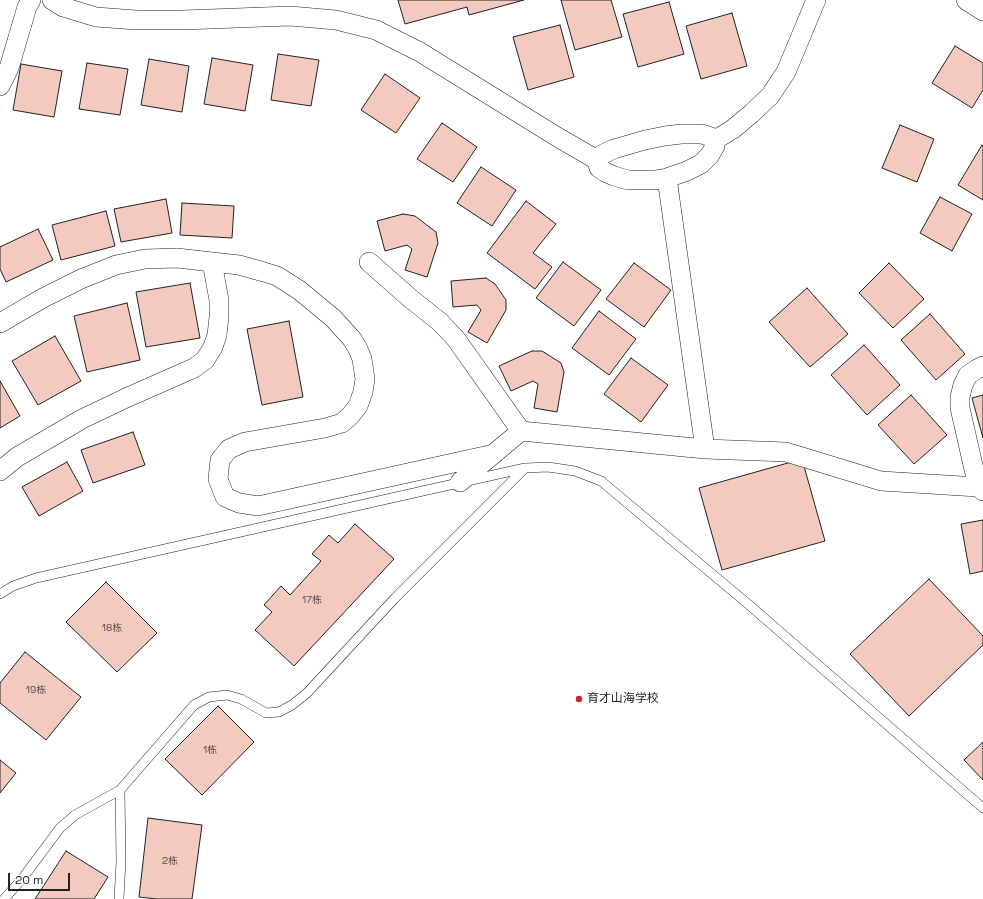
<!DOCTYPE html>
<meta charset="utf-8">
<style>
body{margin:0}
#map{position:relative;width:983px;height:899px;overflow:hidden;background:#fff;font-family:"Space Grotesk",sans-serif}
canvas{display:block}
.scale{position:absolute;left:8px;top:873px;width:62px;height:18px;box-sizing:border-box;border:2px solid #222;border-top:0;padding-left:5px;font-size:12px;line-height:14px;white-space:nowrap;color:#222;-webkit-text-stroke:3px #fff;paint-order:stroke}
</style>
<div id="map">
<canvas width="983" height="899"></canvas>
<div class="scale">20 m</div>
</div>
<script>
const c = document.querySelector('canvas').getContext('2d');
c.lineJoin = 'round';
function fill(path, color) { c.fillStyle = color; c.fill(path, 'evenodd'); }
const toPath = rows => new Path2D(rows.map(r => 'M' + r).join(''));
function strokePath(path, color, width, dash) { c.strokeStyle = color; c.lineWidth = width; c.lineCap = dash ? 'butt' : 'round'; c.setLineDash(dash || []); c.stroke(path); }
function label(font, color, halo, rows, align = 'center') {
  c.font = font + ' "Space Grotesk","Noto Sans SC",sans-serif'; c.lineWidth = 3; c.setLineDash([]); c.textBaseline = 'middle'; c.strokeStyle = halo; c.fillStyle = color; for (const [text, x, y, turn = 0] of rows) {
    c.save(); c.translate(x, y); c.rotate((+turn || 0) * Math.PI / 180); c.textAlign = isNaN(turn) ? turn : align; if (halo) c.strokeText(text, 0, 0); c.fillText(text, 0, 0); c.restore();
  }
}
const building = toPath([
 [398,0,524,0,469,15,467,7,405,24,398,0],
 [561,0,611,0,622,37,575,50,561,0],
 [669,2,684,54,638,67,623,14,669,2],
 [732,13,747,66,701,79,686,26,732,13],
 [560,25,574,77,528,90,513,37,560,25],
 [955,46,983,63,983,90,972,108,932,83,955,46],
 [278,54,319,60,311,106,271,100,278,54],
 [212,58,253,65,245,111,204,104,212,58],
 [149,59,189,66,182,112,141,105,149,59],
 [87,63,128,69,120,115,79,109,87,63],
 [21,64,62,71,54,117,13,110,21,64],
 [385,74,420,98,396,133,361,110,385,74],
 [442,123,477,147,453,182,417,159,442,123],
 [900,125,934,139,917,182,882,168,900,125],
 [982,145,983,146,983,200,958,185,982,145],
 [481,167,516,190,492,226,457,203,481,167],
 [940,197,972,214,952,251,920,233,940,197],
 [166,199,172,233,121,242,114,209,166,199],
 [526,201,556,224,533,253,552,267,535,289,487,253,526,201],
 [182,203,234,206,232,238,180,235,182,203],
 [106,211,115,246,61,260,52,225,106,211],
 [403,214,415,216,436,232,438,243,427,277,405,270,412,249,407,245,385,251,377,221,403,214],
 [38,229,53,260,6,282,0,269,0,247,38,229],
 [563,262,601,290,574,326,536,298,563,262],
 [634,263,671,290,644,327,606,299,634,263],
 [889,263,924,299,893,328,859,293,889,263],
 [486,278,495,284,506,300,506,310,487,343,468,332,481,310,477,305,453,307,451,281,486,278],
 [190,283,200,338,146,347,136,292,190,283],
 [807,288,848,334,810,367,769,322,807,288],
 [127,303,140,360,87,372,74,316,127,303],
 [599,311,636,339,609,375,572,348,599,311],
 [930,314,965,354,936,380,901,340,930,314],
 [289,321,303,397,262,405,247,329,289,321],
 [55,336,81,381,38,405,12,361,55,336],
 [864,345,900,385,867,415,831,375,864,345],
 [532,351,542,351,561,363,564,372,557,412,534,408,538,384,533,381,511,391,499,366,532,351],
 [631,358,668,385,641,422,604,394,631,358],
 [0,381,20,416,0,428,0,381],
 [911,395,947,435,914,464,878,425,911,395],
 [983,395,983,438,972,398,983,395],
 [133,432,145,465,93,483,81,450,133,432],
 [802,459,825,541,722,570,699,488,802,459],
 [67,462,83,491,39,516,22,487,67,462],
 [983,520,983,571,970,574,961,524,983,520],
 [355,524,394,559,294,666,255,630,272,612,264,605,281,586,290,595,321,561,312,554,329,535,338,543,355,524],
 [929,579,983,636,983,645,909,716,850,654,929,579],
 [106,582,157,633,117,672,66,622,106,582],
 [25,652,81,697,46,740,0,703,0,683,25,652],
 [218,706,254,742,202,795,165,759,218,706],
 [983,742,983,780,964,760,983,742],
 [0,760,16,773,0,793,0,760],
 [148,818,202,825,192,899,157,899,139,897,148,818],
 [66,851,108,877,94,899,35,899,66,851]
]);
fill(building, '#f3c9c0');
strokePath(building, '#222', 1);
const service = toPath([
 [0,594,13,586,36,578,525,468,548,467,575,471,601,481,748,604,983,808],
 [4,899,22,879,60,828,75,815,120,790,194,705,209,697,227,695,241,699,266,713,279,712,292,705,307,693,395,598,525,468],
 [119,899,121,861,120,790]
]);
const minor = toPath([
 [52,0,63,7,96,17,136,20,183,20,290,16,336,20,376,30,420,52,559,138,597,160,599,168,605,172,614,176,628,180,655,180,667,178,687,171,701,164,710,155,715,146,715,140,711,137,702,134,681,134,665,136,645,140,614,149,603,154,597,160],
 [966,0,983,11],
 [0,86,9,68,27,7,31,0],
 [715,140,733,129,751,114,770,96,786,72,816,0],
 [667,178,705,449],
 [369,262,411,299,440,322,456,339,521,431],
 [0,323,43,298,81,279,116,265,145,259,177,258,212,262,239,265,264,272,277,276,299,290,333,318,352,339,358,349,362,359,365,379,363,392,358,406,350,416,342,423,325,428,245,442,229,449,220,460,218,479,225,497,239,503,258,506,494,454],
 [0,471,17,457,82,419,126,398,194,368,205,360,213,347,217,335,219,317,219,300,212,262],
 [460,482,521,431,705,449,786,452,881,481,978,487,983,491],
 [978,487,960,408,960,397,963,385,968,375,977,369,983,366]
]);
strokePath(service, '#222', 10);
strokePath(minor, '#222', 20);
strokePath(service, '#fff', 9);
strokePath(minor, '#fff', 19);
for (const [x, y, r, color] of [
 [579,699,4,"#c62828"]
]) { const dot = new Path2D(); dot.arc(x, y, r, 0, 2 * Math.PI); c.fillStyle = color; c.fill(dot); strokePath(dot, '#fff', 1.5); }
label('10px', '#564c4a', null, [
 ["17栋",312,600],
 ["18栋",112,628],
 ["19栋",36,690],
 ["1栋",210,750],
 ["2栋",170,861]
]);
label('12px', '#222', '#fff', [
 ["育才山海学校",587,699]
], 'left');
</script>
